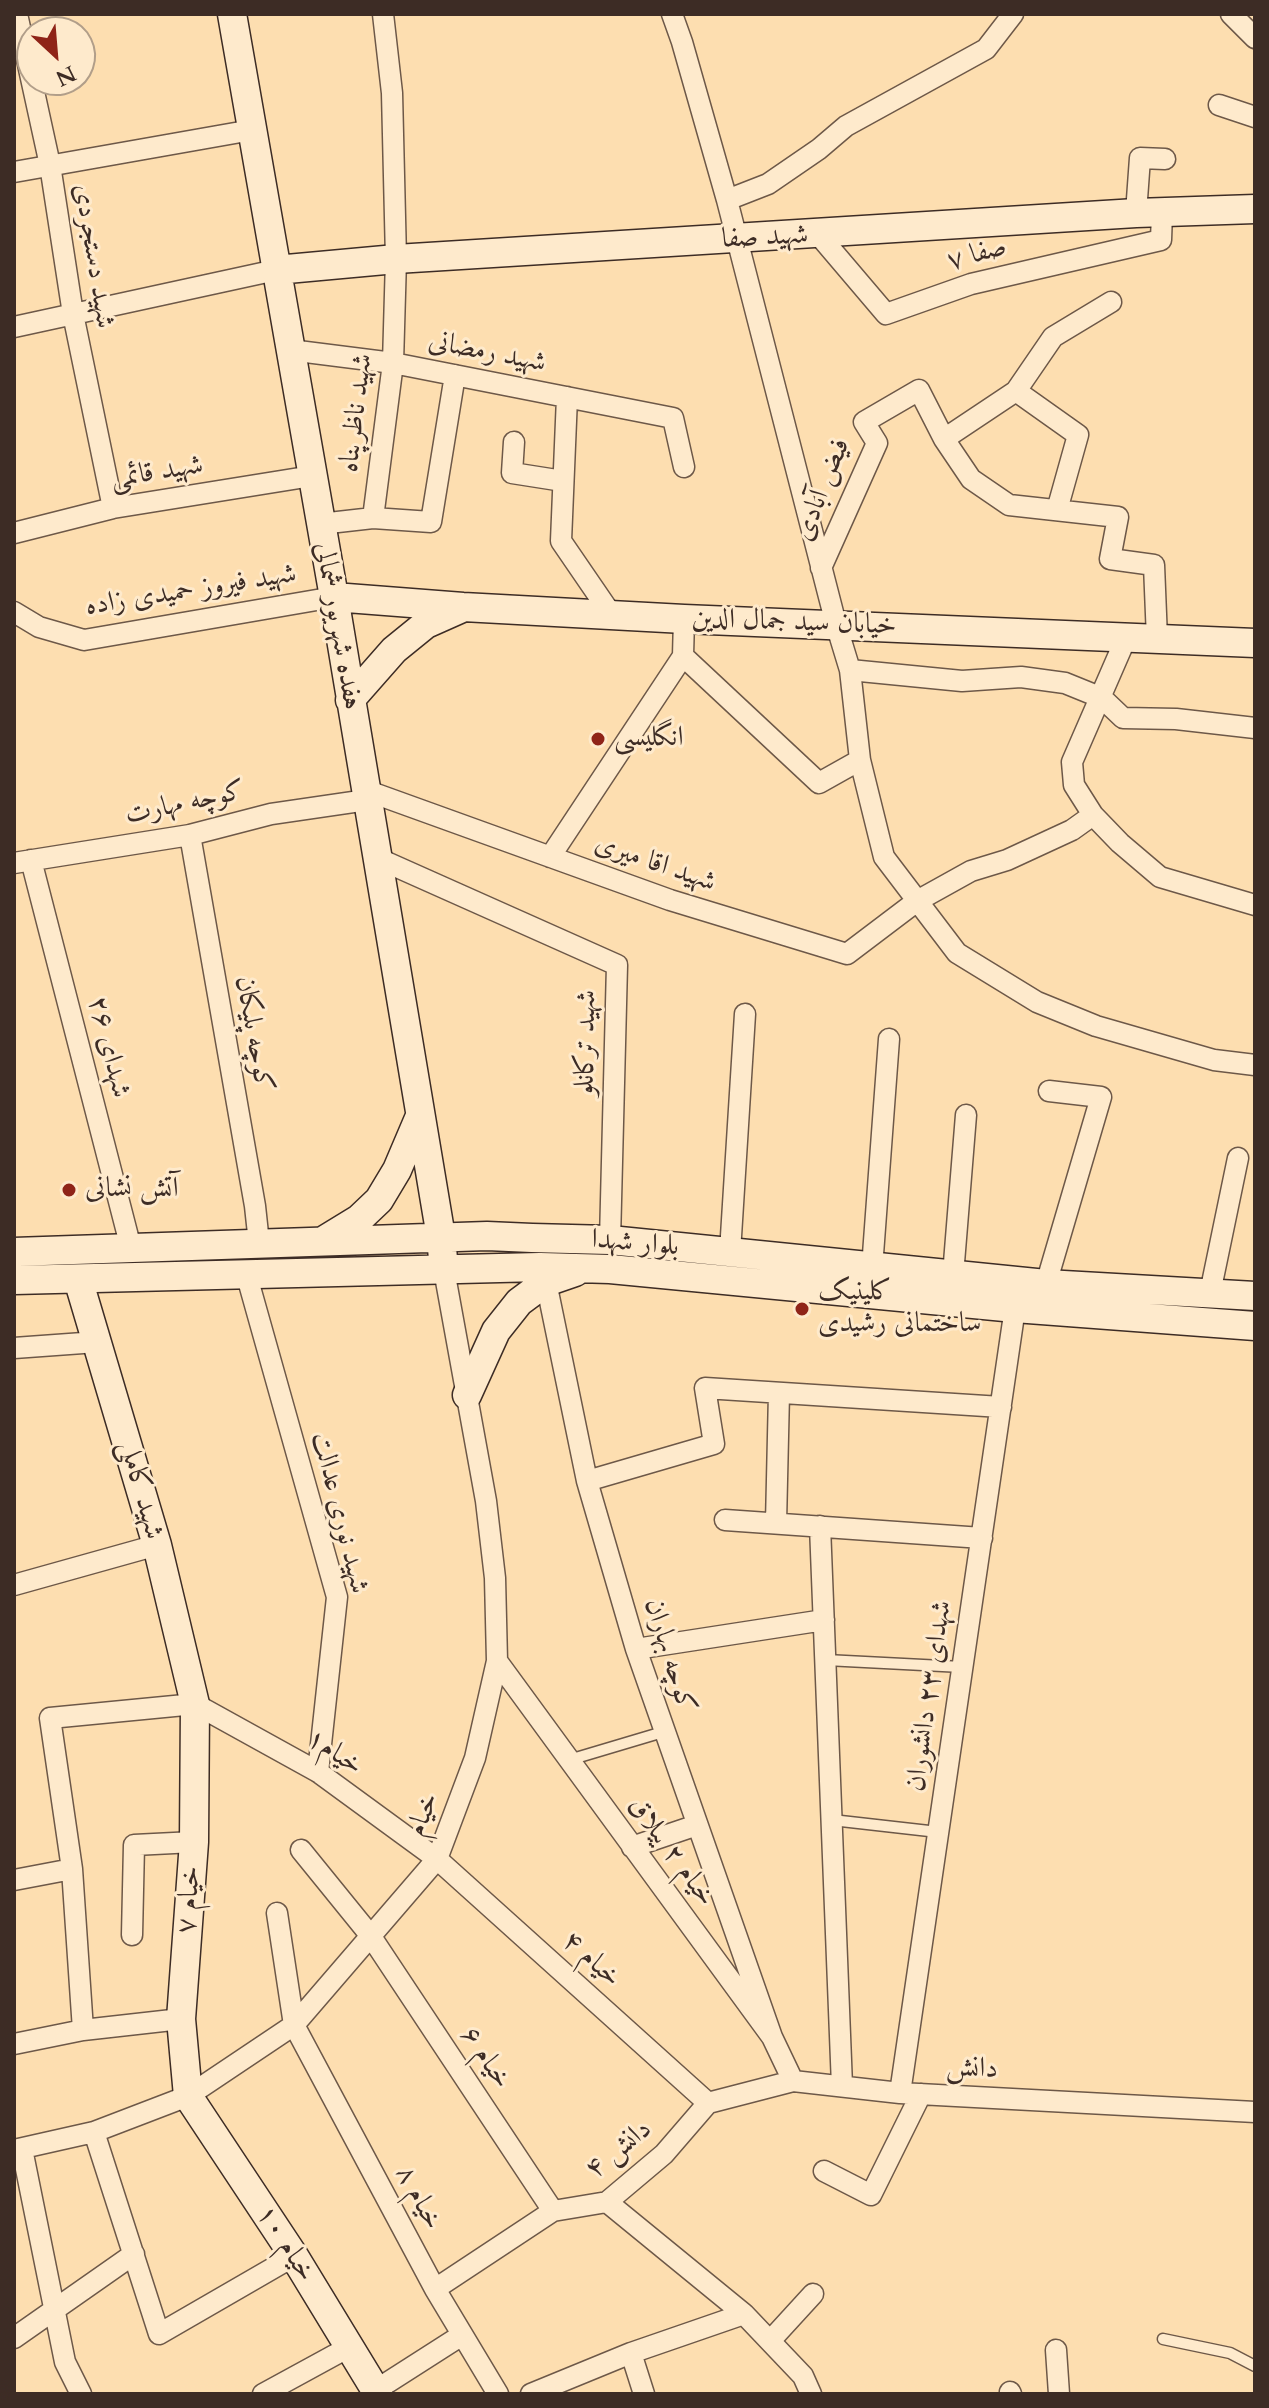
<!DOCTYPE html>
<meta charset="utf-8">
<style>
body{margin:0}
#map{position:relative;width:1269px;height:2408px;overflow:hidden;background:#fddeb0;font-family:Cardo,serif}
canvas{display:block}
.frame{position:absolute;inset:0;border:16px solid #3d2c25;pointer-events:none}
.north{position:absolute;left:16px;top:16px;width:80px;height:80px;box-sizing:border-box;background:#feeacc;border:2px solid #b19e89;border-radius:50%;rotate:154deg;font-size:22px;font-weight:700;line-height:32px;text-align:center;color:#3d2c25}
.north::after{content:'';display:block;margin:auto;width:28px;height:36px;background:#8f2418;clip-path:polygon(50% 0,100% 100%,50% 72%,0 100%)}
</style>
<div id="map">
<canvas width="1269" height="2408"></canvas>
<div class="frame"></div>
<div class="north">N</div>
</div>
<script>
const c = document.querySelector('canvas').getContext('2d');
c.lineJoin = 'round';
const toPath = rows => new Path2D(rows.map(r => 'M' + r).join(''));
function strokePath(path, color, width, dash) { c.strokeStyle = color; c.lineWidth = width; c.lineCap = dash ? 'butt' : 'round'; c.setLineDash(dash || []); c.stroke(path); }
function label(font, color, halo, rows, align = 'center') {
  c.font = font + ' Cardo,Amiri,serif'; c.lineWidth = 6; c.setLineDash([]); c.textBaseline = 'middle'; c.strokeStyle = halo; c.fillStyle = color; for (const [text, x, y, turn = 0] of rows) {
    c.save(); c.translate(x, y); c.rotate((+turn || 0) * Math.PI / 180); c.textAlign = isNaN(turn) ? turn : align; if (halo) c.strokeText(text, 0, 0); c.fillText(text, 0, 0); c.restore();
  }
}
const lane = toPath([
 [826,1660,962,1667],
 [569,1760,663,1732],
 [832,1820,938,1832],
 [1163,2339,1230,2353,1255,2366]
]);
const street = toPath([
 [17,14,50,165,73,314,113,508],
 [672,14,682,42,727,200,836,624,850,670,860,760,884,857,957,953,1037,1002,1096,1026,1214,1060,1255,1065],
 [1231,14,1255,38],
 [1219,105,1255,117],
 [14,172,252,130],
 [727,200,768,184,819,149,846,126,986,49,1013,14],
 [1136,213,1140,158,1165,159],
 [818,234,886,314,971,284,1161,240,1162,213],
 [14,327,276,270],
 [290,350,393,363,673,418,684,467],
 [1016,391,1078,435,1057,510],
 [567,397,561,541,611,614],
 [944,439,1016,391,1053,337,1111,302],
 [514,442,512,473,563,481],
 [373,518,431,522,455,375],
 [320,524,373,518,393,363,396,259,392,93,383,14],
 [14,533,113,508,312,476],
 [821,568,877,443,864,422,919,390,944,439,971,479,1009,505,1118,517,1110,559,1154,565,1157,639],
 [14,612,39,627,84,640,334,597],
 [684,619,683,656,819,783,860,760],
 [1126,638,1072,762,1074,785,1093,815,1120,843,1160,877,1255,905],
 [850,670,962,681,1021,677,1065,683,1102,698,1123,718,1176,719,1255,728],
 [365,790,670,900,847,954,917,901,971,871,1007,860,1072,830,1093,815],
 [190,835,255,1206,259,1243],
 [550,857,683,656],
 [377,858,617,965,610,1240],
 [31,860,131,1248],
 [14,863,190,835,271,814,367,800],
 [730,1252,745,1014],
 [872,1268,889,1039],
 [246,1273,337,1597,318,1772],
 [953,1275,966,1115],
 [546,1282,587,1481,636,1649,772,2037],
 [1046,1284,1101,1097,1049,1091],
 [1210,1293,1238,1158],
 [14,1348,97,1342],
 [587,1481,714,1444,705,1388,1001,1407],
 [725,1520,982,1538],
 [776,1523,779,1393],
 [820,1526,842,2086],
 [14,1585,157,1545],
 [636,1649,824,1620],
 [497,1661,772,2037,793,2081],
 [632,1847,697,1825],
 [301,1850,370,1935,553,2211],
 [14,1880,72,1869],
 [277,1913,294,2025,435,2289,498,2394],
 [132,1935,134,1845,194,1842],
 [83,2030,72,1869,50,1718,195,1704,318,1772,437,1859,708,2103],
 [14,2044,83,2030,181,2019],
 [900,2093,1015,1308],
 [94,2132,159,2334,294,2256],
 [22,2149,65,2362,81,2394],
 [14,2150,94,2132,188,2096,294,2025,437,1859,475,1758,497,1661,495,1578,486,1501,444,1270],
 [824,2171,871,2195,921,2094],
 [607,2202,744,2314,803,2376,811,2394],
 [435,2289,553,2211,607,2202,664,2154,708,2103,793,2081,900,2093,1255,2112],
 [14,2338,134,2254],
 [770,2341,813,2294],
 [1056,2350,1059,2394],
 [631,2353,644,2394],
 [376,2390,462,2335],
 [1010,2392,1011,2394],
 [263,2394,351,2346],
 [531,2394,631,2353,744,2314]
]);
const secondary = toPath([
 [232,14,334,597,441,1237,444,1270],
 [276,270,396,259,1136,213,1255,209],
 [334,597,463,607,684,619,1255,643],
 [350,700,394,650,426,624,462,608],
 [323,1241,359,1219,379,1200,397,1170,420,1116],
 [14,1252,487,1236,532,1238,610,1240,1046,1284,1255,1296],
 [78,1279,157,1545,195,1704,194,1842,181,2019,188,2096,294,2256,378,2394],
 [14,1280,540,1267,610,1269,1015,1308,1255,1326],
 [467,1395,496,1331,519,1302,546,1282,575,1272]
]);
strokePath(lane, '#6d5848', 13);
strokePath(street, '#6d5848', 23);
strokePath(secondary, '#3d2c25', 31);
strokePath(lane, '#feeacc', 10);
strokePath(street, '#feeacc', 20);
strokePath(secondary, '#feeacc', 28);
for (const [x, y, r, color] of [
 [598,739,8,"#8f2418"],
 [69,1190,8,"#8f2418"],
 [802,1309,8,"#8f2418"]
]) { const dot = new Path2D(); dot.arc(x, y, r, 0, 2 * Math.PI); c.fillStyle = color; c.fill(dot); strokePath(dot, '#feeacc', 3); }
label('28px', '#3d2c25', '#feeacc', [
 ["شهید صفا",765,238,-3],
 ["صفا ۷",977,255,-16],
 ["شهید دستجردی",93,256,81],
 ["شهید رمضانی",487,353,11],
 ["شهید ناظرپناه",357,413,-83],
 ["شهید قائمی",157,473,-9],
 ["فیض آبادی",823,490,-68],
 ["شهید فیروز حمیدی زاده",191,591,-9],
 ["خیابان سید جمال الدین",794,623,2],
 ["هفده شهریور شمالی",337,626,80],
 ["کوچه مهارت",185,804,-12],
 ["شهید اقا میری",655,864,19],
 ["کوچه پلیکان",253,1034,80],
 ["شهید ترکانلو",587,1043,-89],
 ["شهدای ۲۶",108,1047,76],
 ["بلوار شهدا",635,1244,5],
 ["شهید کاملی",140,1490,74],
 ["شهید نوری عدالت",339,1513,76],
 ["کوچه بهاران",669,1656,73],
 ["شهدای ۲۳ دانشوران",930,1696,-82],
 ["خیام۱",334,1753,33],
 ["خیام",424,1815,-69],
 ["خیام ۲ ییلاق",671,1852,54],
 ["خیام ۷",190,1900,-86],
 ["خیام ۴",591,1960,42],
 ["خیام ۶",485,2058,56],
 ["دانش",972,2069,3],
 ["دانش ۴",619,2150,-39],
 ["خیام ۸",418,2198,62],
 ["خیام ۱۰",285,2244,57]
]);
label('28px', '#3d2c25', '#feeacc', [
 ["انگلیسی",614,739],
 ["آتش نشانی",85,1190],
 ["کلینیک",818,1293],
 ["ساختمانی رشیدی",818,1325]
], 'left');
</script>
